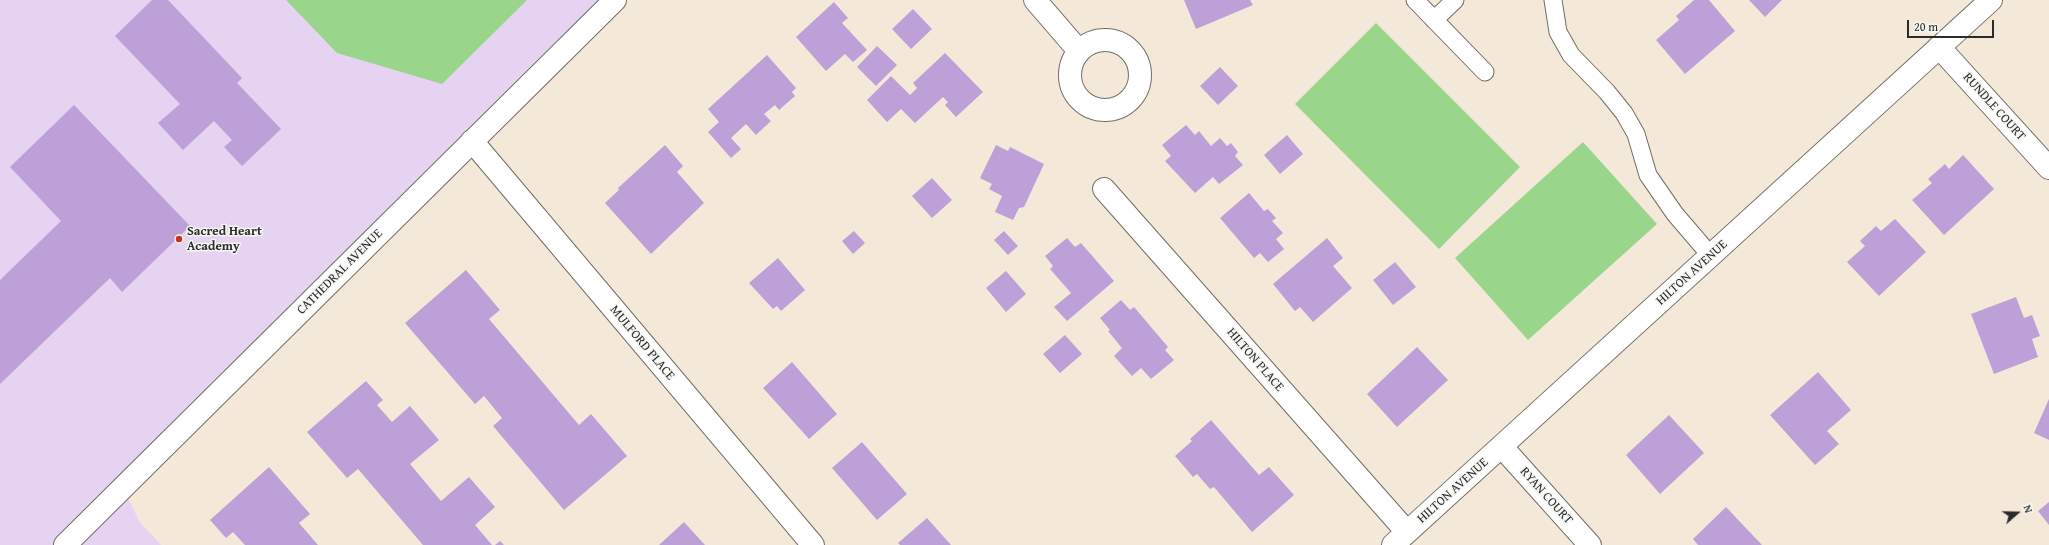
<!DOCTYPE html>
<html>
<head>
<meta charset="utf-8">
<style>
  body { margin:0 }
  #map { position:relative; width:2049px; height:545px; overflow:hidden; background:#f4e9d8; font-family:"Gentium Book Plus",serif }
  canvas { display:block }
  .north { position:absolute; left:1997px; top:493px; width:40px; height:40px; -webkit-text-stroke:3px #f6f6f2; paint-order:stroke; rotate:70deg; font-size:11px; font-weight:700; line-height:16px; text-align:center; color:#2b2b2b }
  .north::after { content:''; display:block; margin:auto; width:14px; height:18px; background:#2b2b2b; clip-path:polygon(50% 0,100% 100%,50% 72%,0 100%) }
  .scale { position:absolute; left:1907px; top:20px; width:87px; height:18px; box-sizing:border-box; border:2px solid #2b2b2b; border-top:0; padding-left:5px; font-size:12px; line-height:14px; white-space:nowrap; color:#2b2b2b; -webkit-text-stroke:3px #f6f6f2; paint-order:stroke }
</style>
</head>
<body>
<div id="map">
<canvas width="2049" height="545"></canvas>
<div class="north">N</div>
<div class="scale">20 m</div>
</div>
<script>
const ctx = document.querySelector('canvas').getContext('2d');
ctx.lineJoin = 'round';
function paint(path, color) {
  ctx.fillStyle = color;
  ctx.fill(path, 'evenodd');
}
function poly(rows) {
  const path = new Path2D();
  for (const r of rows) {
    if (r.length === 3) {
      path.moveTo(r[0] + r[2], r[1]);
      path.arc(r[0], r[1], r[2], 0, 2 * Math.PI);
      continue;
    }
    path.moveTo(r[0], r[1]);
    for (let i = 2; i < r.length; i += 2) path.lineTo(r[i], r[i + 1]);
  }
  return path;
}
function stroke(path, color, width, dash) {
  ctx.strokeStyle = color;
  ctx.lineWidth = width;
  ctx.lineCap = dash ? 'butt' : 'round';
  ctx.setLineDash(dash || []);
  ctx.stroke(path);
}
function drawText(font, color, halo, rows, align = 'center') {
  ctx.font = font + ' "Gentium Book Plus",serif';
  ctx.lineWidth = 3;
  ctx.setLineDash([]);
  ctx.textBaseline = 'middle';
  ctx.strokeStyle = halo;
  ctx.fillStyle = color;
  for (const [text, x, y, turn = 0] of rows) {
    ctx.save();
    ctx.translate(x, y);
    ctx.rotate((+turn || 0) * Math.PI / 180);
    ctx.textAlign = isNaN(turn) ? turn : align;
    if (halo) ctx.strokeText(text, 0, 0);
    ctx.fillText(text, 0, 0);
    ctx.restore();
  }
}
const built = poly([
  [0,0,599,0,118,477,139,521,161,545,0,545]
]);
const green = poly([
  [286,0,527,0,442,84,337,53],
  [1376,23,1520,167,1439,249,1295,104],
  [1583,142,1657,224,1528,340,1455,258]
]);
const building = poly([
  [152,0,168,0,242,78,237,83,281,129,242,166,224,147,232,140,214,121,183,150,158,123,180,104,115,36],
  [1184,0,1250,0,1253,5,1196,29],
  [1694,0,1709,0,1735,31,1685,74,1656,40,1679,20,1676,16],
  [1749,0,1782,0,1765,17],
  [834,2,848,18,842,23,867,50,853,62,845,54,826,71,796,37],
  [913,9,932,29,911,49,892,29],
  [877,46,897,65,876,86,857,67],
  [945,53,983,92,956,117,945,105,948,102,943,97,915,123,901,109,887,122,867,100,891,76,910,95,917,88,913,83],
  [767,55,796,88,792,92,795,96,779,110,775,105,764,114,771,121,756,135,746,124,731,138,741,149,731,158,708,132,719,122,708,109],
  [1220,67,1238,86,1218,105,1200,86],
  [74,105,190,226,122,292,110,278,0,384,0,280,61,221,10,167],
  [1186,125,1195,135,1199,131,1211,146,1220,138,1227,146,1231,143,1238,152,1235,156,1243,165,1219,184,1213,177,1195,193,1165,161,1171,156,1162,145],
  [1287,135,1303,154,1280,174,1264,155],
  [665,145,683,166,677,172,704,203,651,254,605,203,619,190,618,188],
  [996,145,1008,151,1010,147,1044,164,1024,207,1019,208,1013,220,995,212,1002,196,989,189,992,184,980,178],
  [1963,155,1994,189,1944,235,1912,200,1932,183,1928,179,1945,164,1949,169],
  [932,178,952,200,932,218,912,196],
  [1249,193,1264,211,1268,209,1276,218,1272,221,1283,233,1276,239,1284,249,1268,262,1260,253,1254,258,1220,218],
  [1895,219,1926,252,1879,296,1847,262,1865,246,1860,241,1876,226,1881,231],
  [854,231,865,243,853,254,842,241],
  [1004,231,1018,246,1008,255,994,240],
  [1067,238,1075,247,1081,243,1114,281,1067,321,1054,307,1071,293,1050,269,1053,266,1045,256],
  [1327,238,1343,258,1333,266,1352,288,1313,322,1300,307,1295,311,1273,284],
  [778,258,805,290,781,311,777,306,773,309,749,283],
  [1395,262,1416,287,1393,305,1373,280],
  [466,270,500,310,489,319,579,425,591,414,627,456,564,510,493,426,502,418,484,396,475,404,405,323],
  [1006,271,1026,294,1006,312,986,288],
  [2016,297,2024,318,2032,315,2040,336,2032,339,2038,357,1994,374,1971,314],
  [1121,300,1130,310,1134,307,1168,347,1165,350,1174,360,1151,379,1141,368,1132,376,1114,356,1122,348,1108,331,1110,330,1100,318],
  [1065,335,1082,354,1060,373,1043,354],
  [1417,347,1448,380,1397,427,1367,394],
  [792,362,837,414,809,439,763,388],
  [1818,372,1851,410,1827,431,1839,444,1815,465,1770,415],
  [366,381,383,400,377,405,392,422,410,406,439,440,410,464,441,501,469,477,495,507,475,525,492,545,423,545,358,469,347,478,307,432],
  [2049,399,2049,440,2034,433],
  [1669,415,1704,453,1660,494,1626,455],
  [1211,420,1259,475,1269,467,1294,495,1252,532,1214,487,1210,489,1197,474,1193,477,1175,456,1192,441,1190,439],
  [862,442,907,494,877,520,832,468],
  [269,467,310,514,299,523,318,545,245,545,233,532,226,538,210,520],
  [2049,502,2049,525,2038,511],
  [1726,507,1762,545,1698,545,1693,539],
  [927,518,951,545,900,545,898,543],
  [684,522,705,545,659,545],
  [500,541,504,545,495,545]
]);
const service = poly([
  [1415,0,1485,72],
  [1553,0,1558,32,1571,55,1607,92,1624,113,1636,134,1648,175,1675,214,1711,256],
  [1434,20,1455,0]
]);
const minor = poly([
  [1035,0,1079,51],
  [1105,75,35],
  [1939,47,2049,168],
  [472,141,813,545],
  [1104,189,1407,532],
  [1502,447,1590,545],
  [1393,545,1991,0]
]);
const tertiary = poly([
  [65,545,615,0]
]);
const markers = [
  [179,239,4,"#c8321e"]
];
const streetNames = [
  ["RUNDLE COURT",1994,107,48],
  ["CATHEDRAL AVENUE",340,272,-45],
  ["HILTON AVENUE",1692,273,-42],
  ["MULFORD PLACE",642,343,50],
  ["HILTON PLACE",1255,360,49],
  ["HILTON AVENUE",1453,491,-42],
  ["RYAN COURT",1546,496,48]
];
const poiNames = [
  ["Sacred Heart",187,232],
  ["Academy",187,247]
];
paint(built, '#e5d3f1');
paint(green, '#99d68b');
paint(building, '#bda0d7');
stroke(service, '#716e68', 19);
stroke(minor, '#716e68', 24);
stroke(tertiary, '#716e68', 24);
stroke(service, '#fff', 17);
stroke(minor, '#fff', 22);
stroke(tertiary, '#fff', 22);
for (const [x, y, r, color] of markers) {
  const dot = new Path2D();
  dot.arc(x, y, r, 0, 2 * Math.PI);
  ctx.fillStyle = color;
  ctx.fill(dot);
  stroke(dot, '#f6f6f2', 1.5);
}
drawText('13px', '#2b2b2b', '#f6f6f2', streetNames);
drawText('bold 13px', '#2b2b2b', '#f6f6f2', poiNames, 'left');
</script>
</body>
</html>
